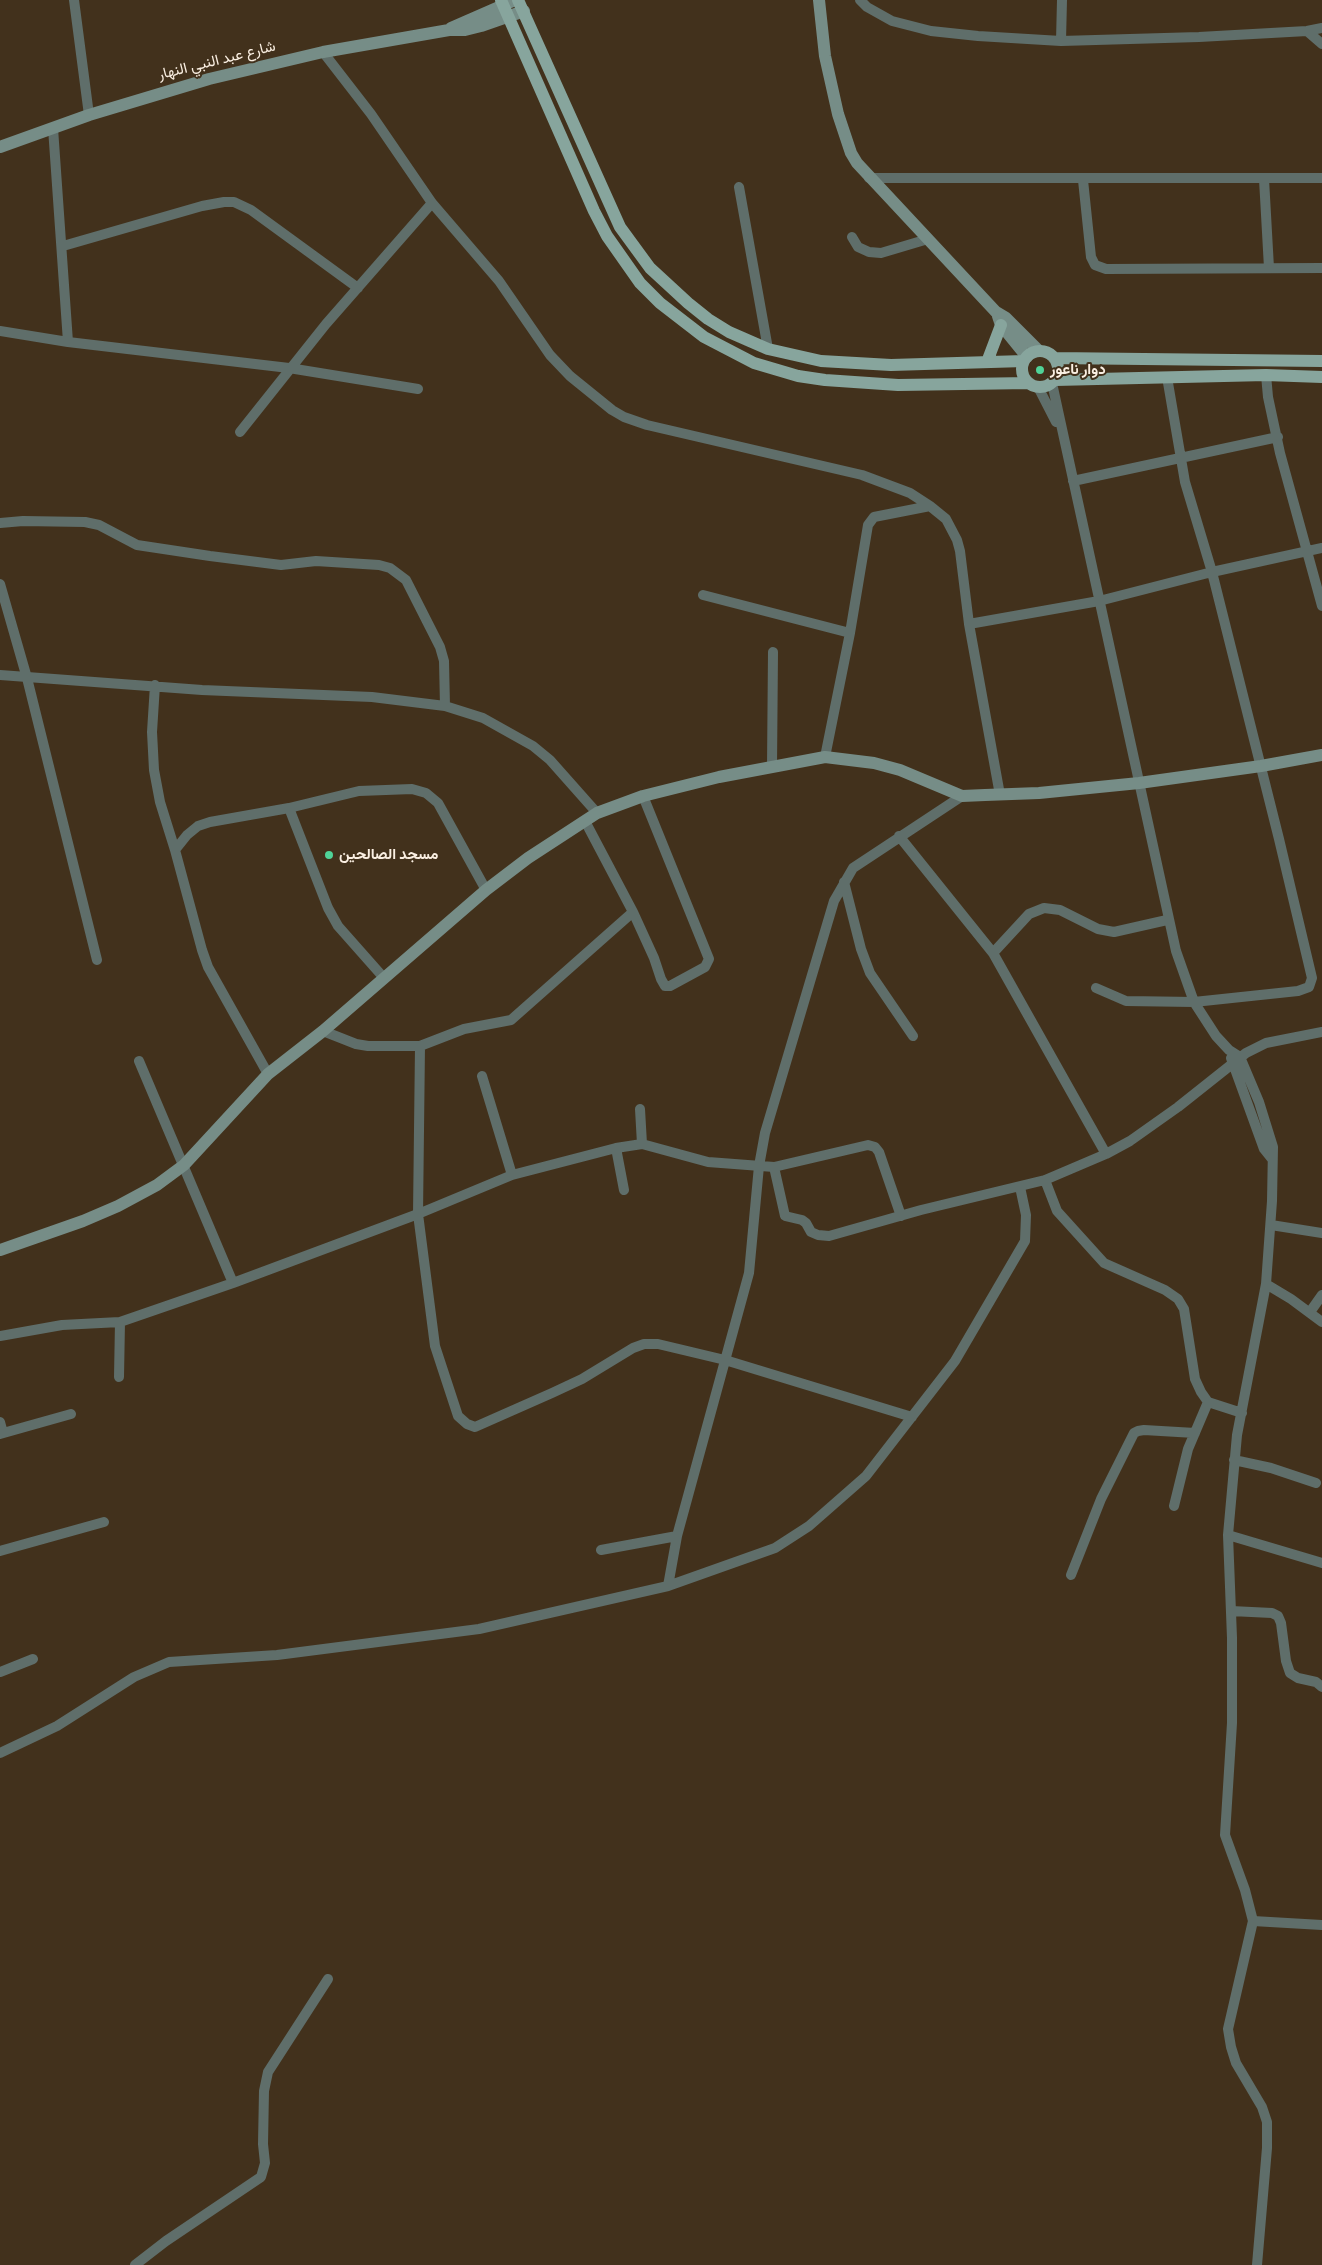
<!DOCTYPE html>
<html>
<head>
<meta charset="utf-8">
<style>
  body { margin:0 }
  canvas { display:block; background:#42311c }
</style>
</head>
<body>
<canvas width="1322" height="2265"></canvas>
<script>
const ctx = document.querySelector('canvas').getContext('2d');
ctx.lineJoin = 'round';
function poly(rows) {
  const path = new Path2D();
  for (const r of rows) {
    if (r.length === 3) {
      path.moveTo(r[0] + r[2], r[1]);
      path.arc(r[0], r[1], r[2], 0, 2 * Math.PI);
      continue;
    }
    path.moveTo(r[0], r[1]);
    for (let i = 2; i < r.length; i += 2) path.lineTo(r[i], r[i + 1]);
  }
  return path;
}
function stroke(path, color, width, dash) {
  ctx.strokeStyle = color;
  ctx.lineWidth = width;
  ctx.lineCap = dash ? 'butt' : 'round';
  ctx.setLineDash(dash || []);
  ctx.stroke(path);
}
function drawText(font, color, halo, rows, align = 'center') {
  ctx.font = font + ' "Source Serif 4",Vazirmatn,serif';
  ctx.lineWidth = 4;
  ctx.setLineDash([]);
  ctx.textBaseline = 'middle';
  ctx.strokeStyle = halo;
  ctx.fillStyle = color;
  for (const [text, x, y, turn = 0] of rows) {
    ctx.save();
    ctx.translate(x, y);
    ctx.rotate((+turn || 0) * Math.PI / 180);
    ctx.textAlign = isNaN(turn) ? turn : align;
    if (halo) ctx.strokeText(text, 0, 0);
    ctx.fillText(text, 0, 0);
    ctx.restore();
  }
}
const street = poly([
  [74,0,89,115],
  [860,0,867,7,892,21,931,31,978,36,1061,41,1199,37,1307,31,1322,28],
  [1307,31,1322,44],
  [1061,41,1062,0],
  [323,52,371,114,432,203,499,281,550,355,570,376,612,410,624,417,647,425,862,475,910,493,930,506],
  [53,128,68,342],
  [869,178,1322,178],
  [1264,179,1269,268],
  [1083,180,1091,257,1095,265,1106,269,1322,268],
  [739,187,768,349],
  [852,237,858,247,869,252,881,253,928,239],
  [63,246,202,206,224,202,234,202,251,210,358,288],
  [0,331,68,342,289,368,418,389],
  [1266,375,1268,397,1280,453,1322,606],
  [1052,383,1176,951,1194,1002,1216,1036,1229,1050,1240,1057,1259,1102,1273,1147,1272,1201,1266,1284,1237,1435,1228,1535,1232,1638,1232,1723,1225,1835,1245,1890,1253,1921,1228,2029,1231,2047,1236,2063,1262,2107,1267,2122,1267,2148,1257,2265],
  [1038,387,1056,422],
  [240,432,326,324,432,203],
  [1073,481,1278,437],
  [0,523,23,521,85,522,99,525,137,545,210,556,281,565,316,561,379,565,390,568,406,580,440,647,444,661,445,706],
  [0,584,27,678,97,960],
  [703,595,850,633],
  [969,624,1099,601,1212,572,1322,548],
  [0,675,202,690,372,697,445,706,483,718,533,746,550,760,597,813],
  [155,685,152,732,154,770,160,802,175,850],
  [825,757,850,633,868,525,874,517,930,506,946,519,957,540,960,551,969,624,1000,795],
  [772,766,773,652],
  [289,808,328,908,338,926,384,978],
  [585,821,633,912,654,958,661,979,665,986,670,986,705,967,709,959,643,796],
  [899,836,993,953,1106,1154],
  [844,882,861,949,870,973,913,1036],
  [993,953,1029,914,1044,908,1060,910,1098,929,1114,932,1167,920],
  [1096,988,1126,1001,1194,1002,1298,991,1309,987,1312,978,1279,839,1212,572,1185,482,1167,377],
  [323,1031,356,1044,368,1046,420,1046,464,1029,511,1020,633,912],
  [420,1046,418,1214,435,1346,458,1416,467,1424,475,1427,552,1393,582,1379,633,1348,644,1344,658,1344,725,1360,912,1417],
  [1231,1058,1264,1149,1272,1159],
  [139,1061,233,1283],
  [268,1074,208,967,202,950,175,850,187,835,198,826,210,822,289,808,359,791,412,789,426,793,438,803,486,890],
  [482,1076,512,1175],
  [640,1109,642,1144],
  [616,1148,624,1190],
  [774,1167,785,1216,802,1220,806,1223,811,1232,818,1235,829,1236,921,1210,1045,1180,1106,1154,1130,1141,1178,1107,1246,1053,1266,1043,1322,1032],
  [1045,1180,1057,1211,1104,1263,1165,1290,1178,1299,1184,1309,1195,1379,1201,1392,1208,1402,1242,1413],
  [1271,1225,1322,1233],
  [1266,1284,1291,1299,1322,1322],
  [1310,1312,1322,1295],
  [0,1336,62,1325,120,1322,233,1283,418,1214,512,1175,616,1148,642,1144,708,1162,774,1167,868,1145,875,1147,879,1152,901,1216],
  [119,1377,120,1322],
  [0,1422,3,1433],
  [0,1434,71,1414],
  [1234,1460,1271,1468,1316,1483],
  [1174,1506,1188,1449,1208,1402],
  [1228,1535,1322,1563],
  [601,1550,677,1536],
  [0,1551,104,1522],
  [1071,1575,1101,1499,1134,1433,1138,1431,1144,1430,1195,1433],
  [668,1586,677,1536,749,1273,759,1166,765,1133,834,901,853,868,962,796],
  [1231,1611,1272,1613,1278,1616,1281,1623,1286,1661,1290,1673,1298,1678,1316,1682,1322,1687],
  [0,1672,33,1659],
  [0,1753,57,1726,134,1677,169,1662,277,1655,479,1629,668,1586,775,1548,809,1526,866,1476,955,1361,1025,1241,1026,1215,1020,1187],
  [1253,1921,1322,1925],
  [135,2265,166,2241,261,2177,265,2163,263,2144,264,2091,268,2072,328,1979]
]);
const secondary = poly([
  [819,0,825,56,838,114,851,153,857,163,996,312,1006,318,1039,351],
  [451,28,515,0],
  [0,147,89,115,209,79,323,52,449,30,465,30,481,26,524,11],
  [998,316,1001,325,1027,357],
  [0,1250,83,1221,118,1206,157,1185,184,1165,268,1074,323,1031,486,890,528,858,597,813,643,796,719,777,825,757,874,763,900,770,962,796,985,795,1039,793,1139,783,1261,766,1322,755]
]);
const primary = poly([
  [501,0,594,211,607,236,640,283,660,303,704,337,754,363,798,376,825,380,898,385,1029,383],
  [518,0,620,227,650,268,688,303,708,319,729,332,768,349,821,361,891,365,1024,361],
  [1040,369,18],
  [1054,358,1322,361],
  [987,362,1001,325],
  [1055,380,1266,375,1322,377]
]);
const markers = [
  [1040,370,5,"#50d398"],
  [329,855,5,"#50d398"]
];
const streetNames = [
  ["شارع عبد النبي النهار",217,61,-14]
];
const poiNames = [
  ["دوار ناعور",1050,370],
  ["مسجد الصالحين",339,855]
];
stroke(street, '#5f6e6a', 10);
stroke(secondary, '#768d87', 12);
stroke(primary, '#87a59d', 12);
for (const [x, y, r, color] of markers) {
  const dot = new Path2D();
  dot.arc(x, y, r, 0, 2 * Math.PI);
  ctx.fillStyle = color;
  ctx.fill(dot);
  stroke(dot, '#42311c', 2);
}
drawText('15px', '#faefe2', '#42311c', streetNames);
drawText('bold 15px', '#faefe2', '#42311c', poiNames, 'left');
</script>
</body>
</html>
